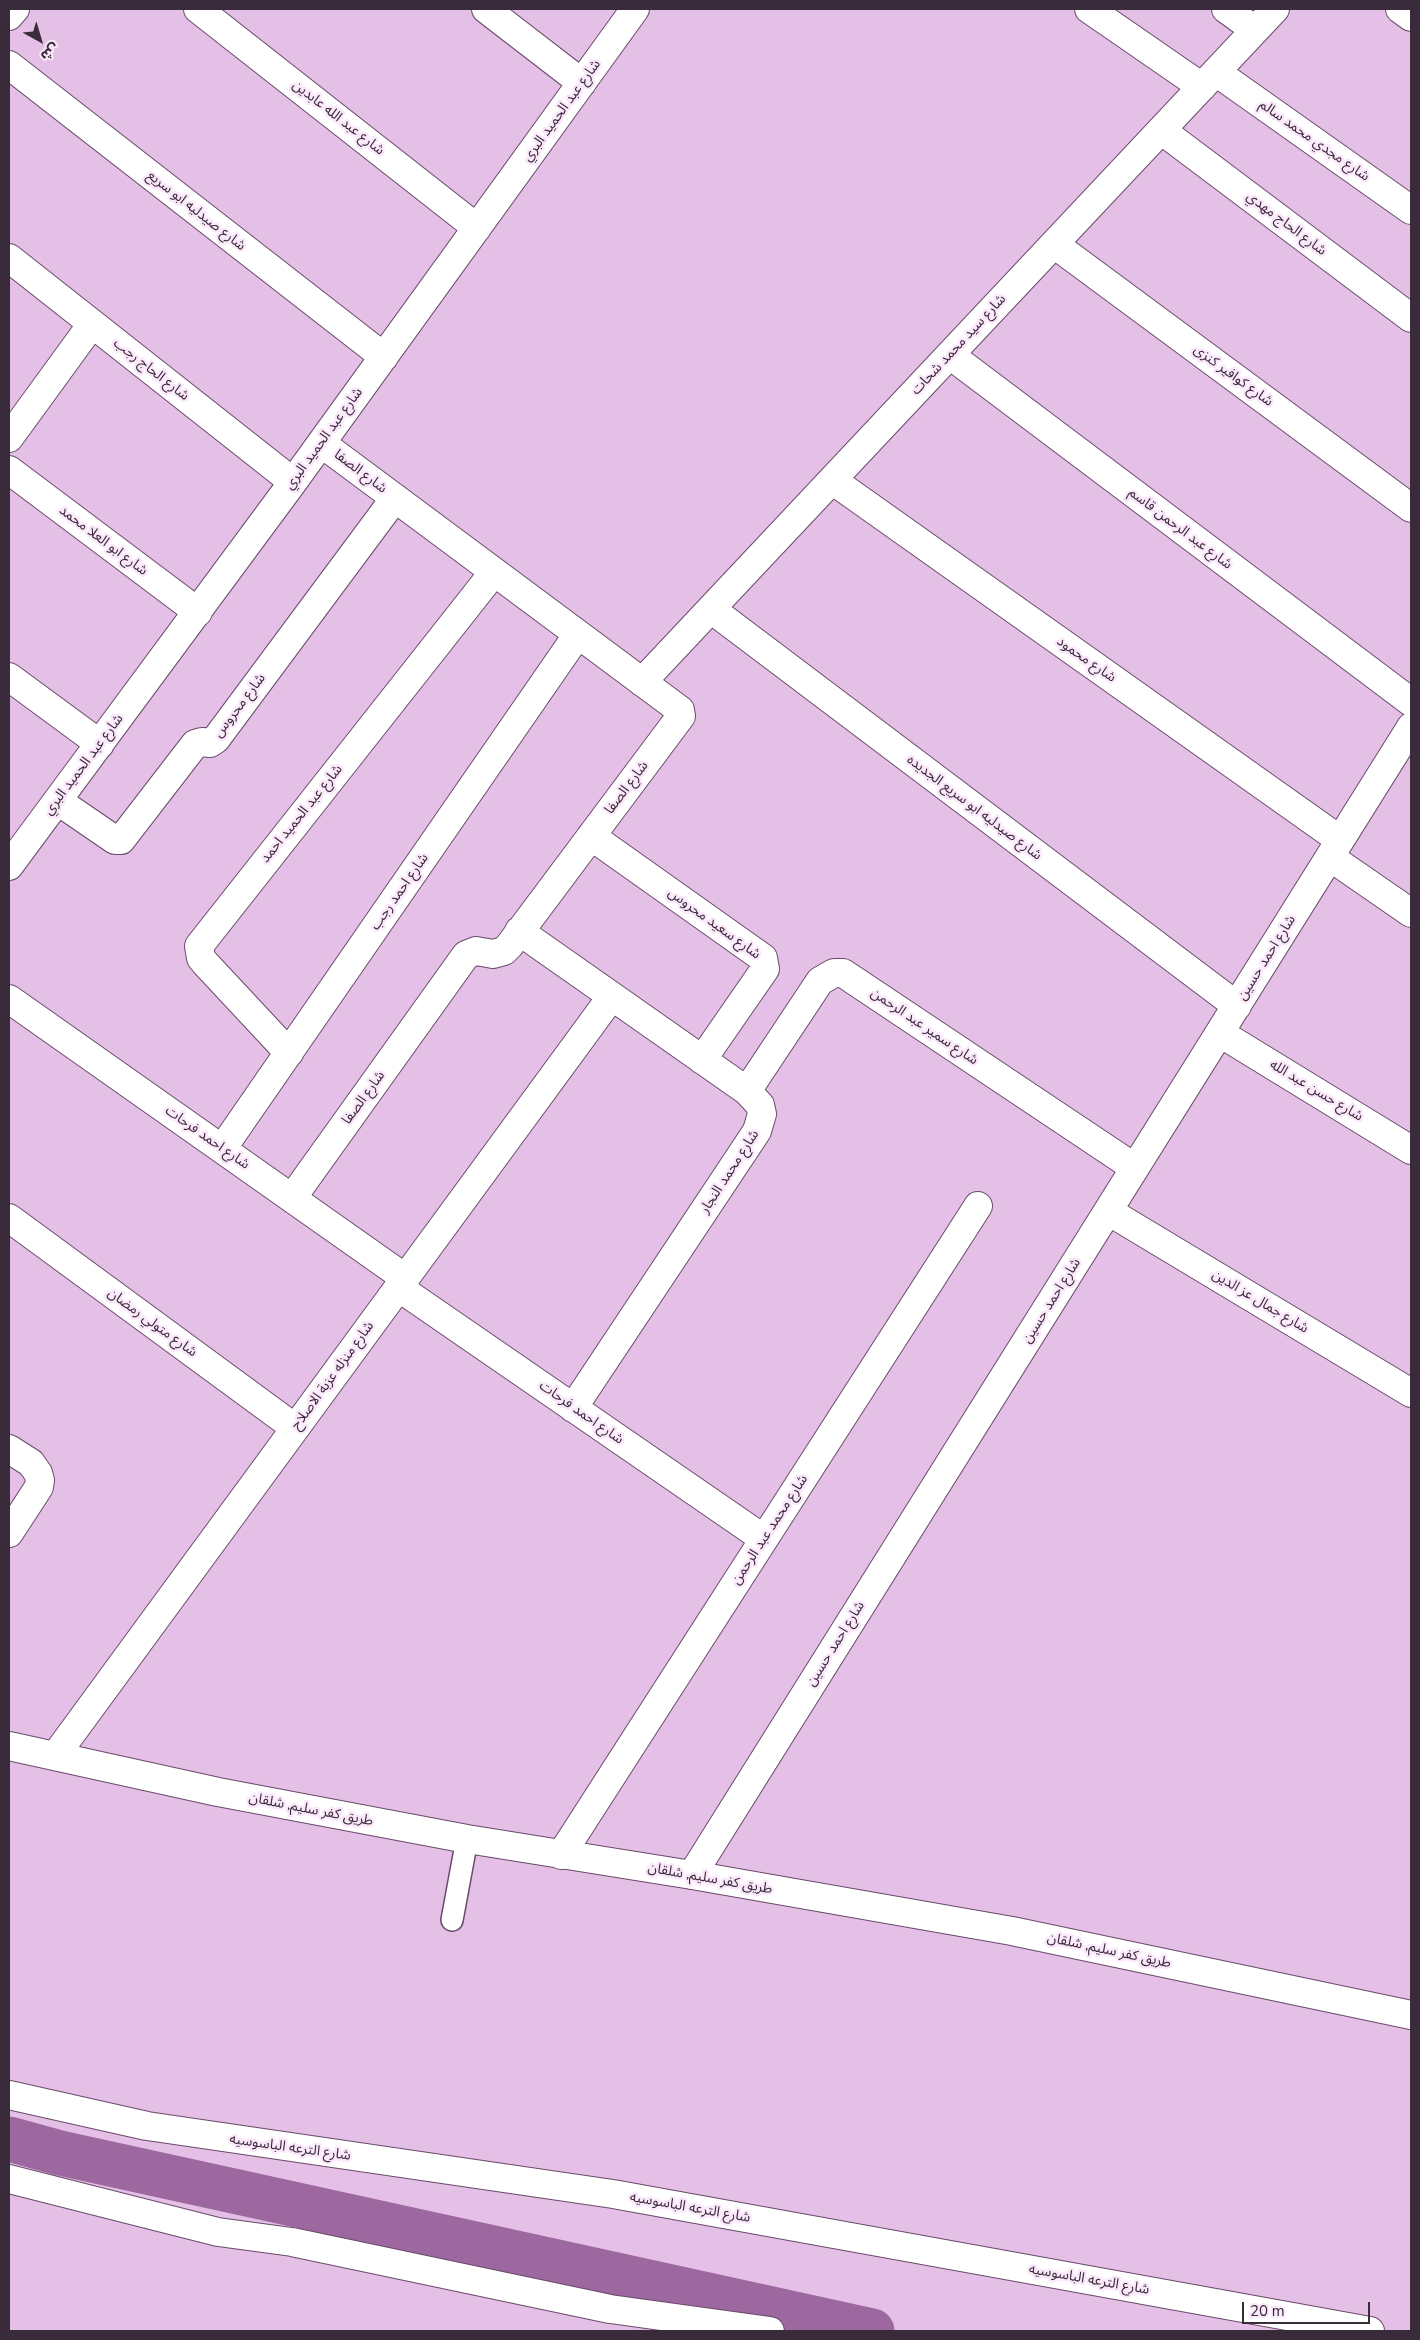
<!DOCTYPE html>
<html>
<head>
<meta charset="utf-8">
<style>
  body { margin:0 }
  #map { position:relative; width:1420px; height:2340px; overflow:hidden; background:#e5c0e6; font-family:"Nunito Sans","Noto Sans Arabic",sans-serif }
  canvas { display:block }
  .frame { position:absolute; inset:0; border:10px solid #392b3a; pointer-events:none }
  .north { position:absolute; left:15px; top:15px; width:50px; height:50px; -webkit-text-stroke:4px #fbe8fb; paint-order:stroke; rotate:141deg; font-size:14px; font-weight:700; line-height:20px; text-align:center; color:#392b3a }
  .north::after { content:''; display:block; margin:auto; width:18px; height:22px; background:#392b3a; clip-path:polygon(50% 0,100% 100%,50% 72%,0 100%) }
  .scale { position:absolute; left:1242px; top:2302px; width:128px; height:22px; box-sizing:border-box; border:2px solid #392b3a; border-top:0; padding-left:6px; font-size:15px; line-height:18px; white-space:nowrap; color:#392b3a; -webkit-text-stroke:4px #fbe8fb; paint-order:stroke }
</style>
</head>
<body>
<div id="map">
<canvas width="1420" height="2340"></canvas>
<div class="frame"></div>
<div class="north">ش</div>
<div class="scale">20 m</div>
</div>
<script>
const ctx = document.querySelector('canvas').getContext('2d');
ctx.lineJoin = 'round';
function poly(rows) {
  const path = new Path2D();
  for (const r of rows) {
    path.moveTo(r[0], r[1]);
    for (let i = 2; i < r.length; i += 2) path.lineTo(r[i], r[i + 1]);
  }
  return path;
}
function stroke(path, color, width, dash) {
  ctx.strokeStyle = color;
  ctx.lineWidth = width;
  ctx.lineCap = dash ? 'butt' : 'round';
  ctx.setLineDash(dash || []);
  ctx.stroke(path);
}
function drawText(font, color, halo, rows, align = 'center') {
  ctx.font = font + ' "Nunito Sans","Noto Sans Arabic",sans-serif';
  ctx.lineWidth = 5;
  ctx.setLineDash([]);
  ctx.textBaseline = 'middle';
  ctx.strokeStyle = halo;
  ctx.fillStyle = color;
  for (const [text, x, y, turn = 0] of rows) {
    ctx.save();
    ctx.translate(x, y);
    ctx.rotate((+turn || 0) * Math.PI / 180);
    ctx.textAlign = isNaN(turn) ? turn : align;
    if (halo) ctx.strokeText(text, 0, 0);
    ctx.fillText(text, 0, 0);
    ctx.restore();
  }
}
const canal = poly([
  [9,2139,60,2153,872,2331]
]);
const service = poly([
  [452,1920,467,1839]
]);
const minor = poly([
  [198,9,477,228],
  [486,9,582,83],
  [1089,9,1202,87],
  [1226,9,1255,30],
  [1400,9,1411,17],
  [9,16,15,9],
  [9,65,384,357],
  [1216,72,1411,210],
  [1161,130,1411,318],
  [1054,244,1411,508],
  [9,258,293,482],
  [950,355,1411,702],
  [9,438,92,324],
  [9,470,198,612],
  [832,480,1340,840],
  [711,609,1237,1006],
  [9,677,100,744],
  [642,682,1275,9],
  [58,801,115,840,121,840,195,744,202,742,210,743,216,739,395,498],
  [591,836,763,958,765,969,702,1060],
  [1330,857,1411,913],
  [9,866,293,482,635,9],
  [519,931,747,1091,760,1105,762,1114,757,1131,573,1408],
  [9,999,405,1278],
  [1220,1033,1411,1150],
  [289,1053,205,963,201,958,199,946,494,572],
  [747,1091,820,981,834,973,843,973,1135,1168],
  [222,1149,578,634],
  [292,1198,466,955,476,951,493,954,504,951,509,946,681,716,680,710,321,443],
  [1108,1211,1411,1393],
  [9,1218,295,1428],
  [398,1287,764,1539],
  [9,1449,31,1463,38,1473,40,1480,39,1487,9,1533],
  [55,1756,612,996],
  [561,1855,978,1206],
  [692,1875,1411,727],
  [9,2095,147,2126,613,2194,1370,2331],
  [9,2179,218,2232,292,2242,610,2309,770,2331]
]);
const tertiary = poly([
  [9,1746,218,1792,467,1839,692,1875,1012,1931,1411,2015]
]);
const streetNames = [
  ["شارع عبد الحميد البري",562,111,-54],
  ["شارع عبد الله عابدين",338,118,38],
  ["شارع مجدي محمد سالم",1314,141,35],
  ["شارع صيدليه ابو سريع",196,211,38],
  ["شارع الحاج مهدي",1286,224,37],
  ["شارع سيد محمد شحات",959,345,-47],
  ["شارع الحاج رجب",151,370,38],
  ["شارع كوافير كنزى",1233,376,36],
  ["شارع عبد الحميد البري",324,439,-54],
  ["شارع الصفا",360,472,37],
  ["شارع عبد الرحمن قاسم",1180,529,37],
  ["شارع ابو العلا محمد",103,541,37],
  ["شارع محمود",1086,660,35],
  ["شارع محروس",240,706,-53],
  ["شارع عبد الحميد البري",84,765,-53],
  ["شارع الصفا",627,788,-53],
  ["شارع صيدليه ابو سريع الجديده",974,808,37],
  ["شارع عبد الحميد احمد",302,814,-51],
  ["شارع احمد رجب",400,892,-55],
  ["شارع سعيد محروس",714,924,36],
  ["شارع احمد حسين",1267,958,-58],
  ["شارع سمير عبد الرحمن",924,1027,34],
  ["شارع حسن عبد الله",1316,1091,31],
  ["شارع الصفا",364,1098,-54],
  ["شارع احمد فرحات",207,1138,35],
  ["شارع محمد النجار",730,1172,-57],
  ["شارع احمد حسين",1052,1301,-58],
  ["شارع جمال عز الدين",1260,1302,31],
  ["شارع متولي رمضان",152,1323,36],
  ["شارع منزله عزبة الاصلاح",333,1376,-54],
  ["شارع احمد فرحات",581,1413,35],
  ["شارع محمد عبد الرحمن",770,1530,-57],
  ["شارع احمد حسين",836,1644,-58],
  ["طريق كفر سليم, شلقان",311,1810,11],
  ["طريق كفر سليم, شلقان",710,1879,10],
  ["طريق كفر سليم, شلقان",1109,1951,12],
  ["شارع الترعه الباسوسيه",290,2148,8],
  ["شارع الترعه الباسوسيه",690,2208,10],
  ["شارع الترعه الباسوسيه",1089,2280,10]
];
stroke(canal, '#9d67a0', 45);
stroke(service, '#694a6a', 24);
stroke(minor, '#694a6a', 30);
stroke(tertiary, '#694a6a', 30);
stroke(service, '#fff', 21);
stroke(minor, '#fff', 28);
stroke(tertiary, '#fff', 28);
drawText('14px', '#392b3a', '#fbe8fb', streetNames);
</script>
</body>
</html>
